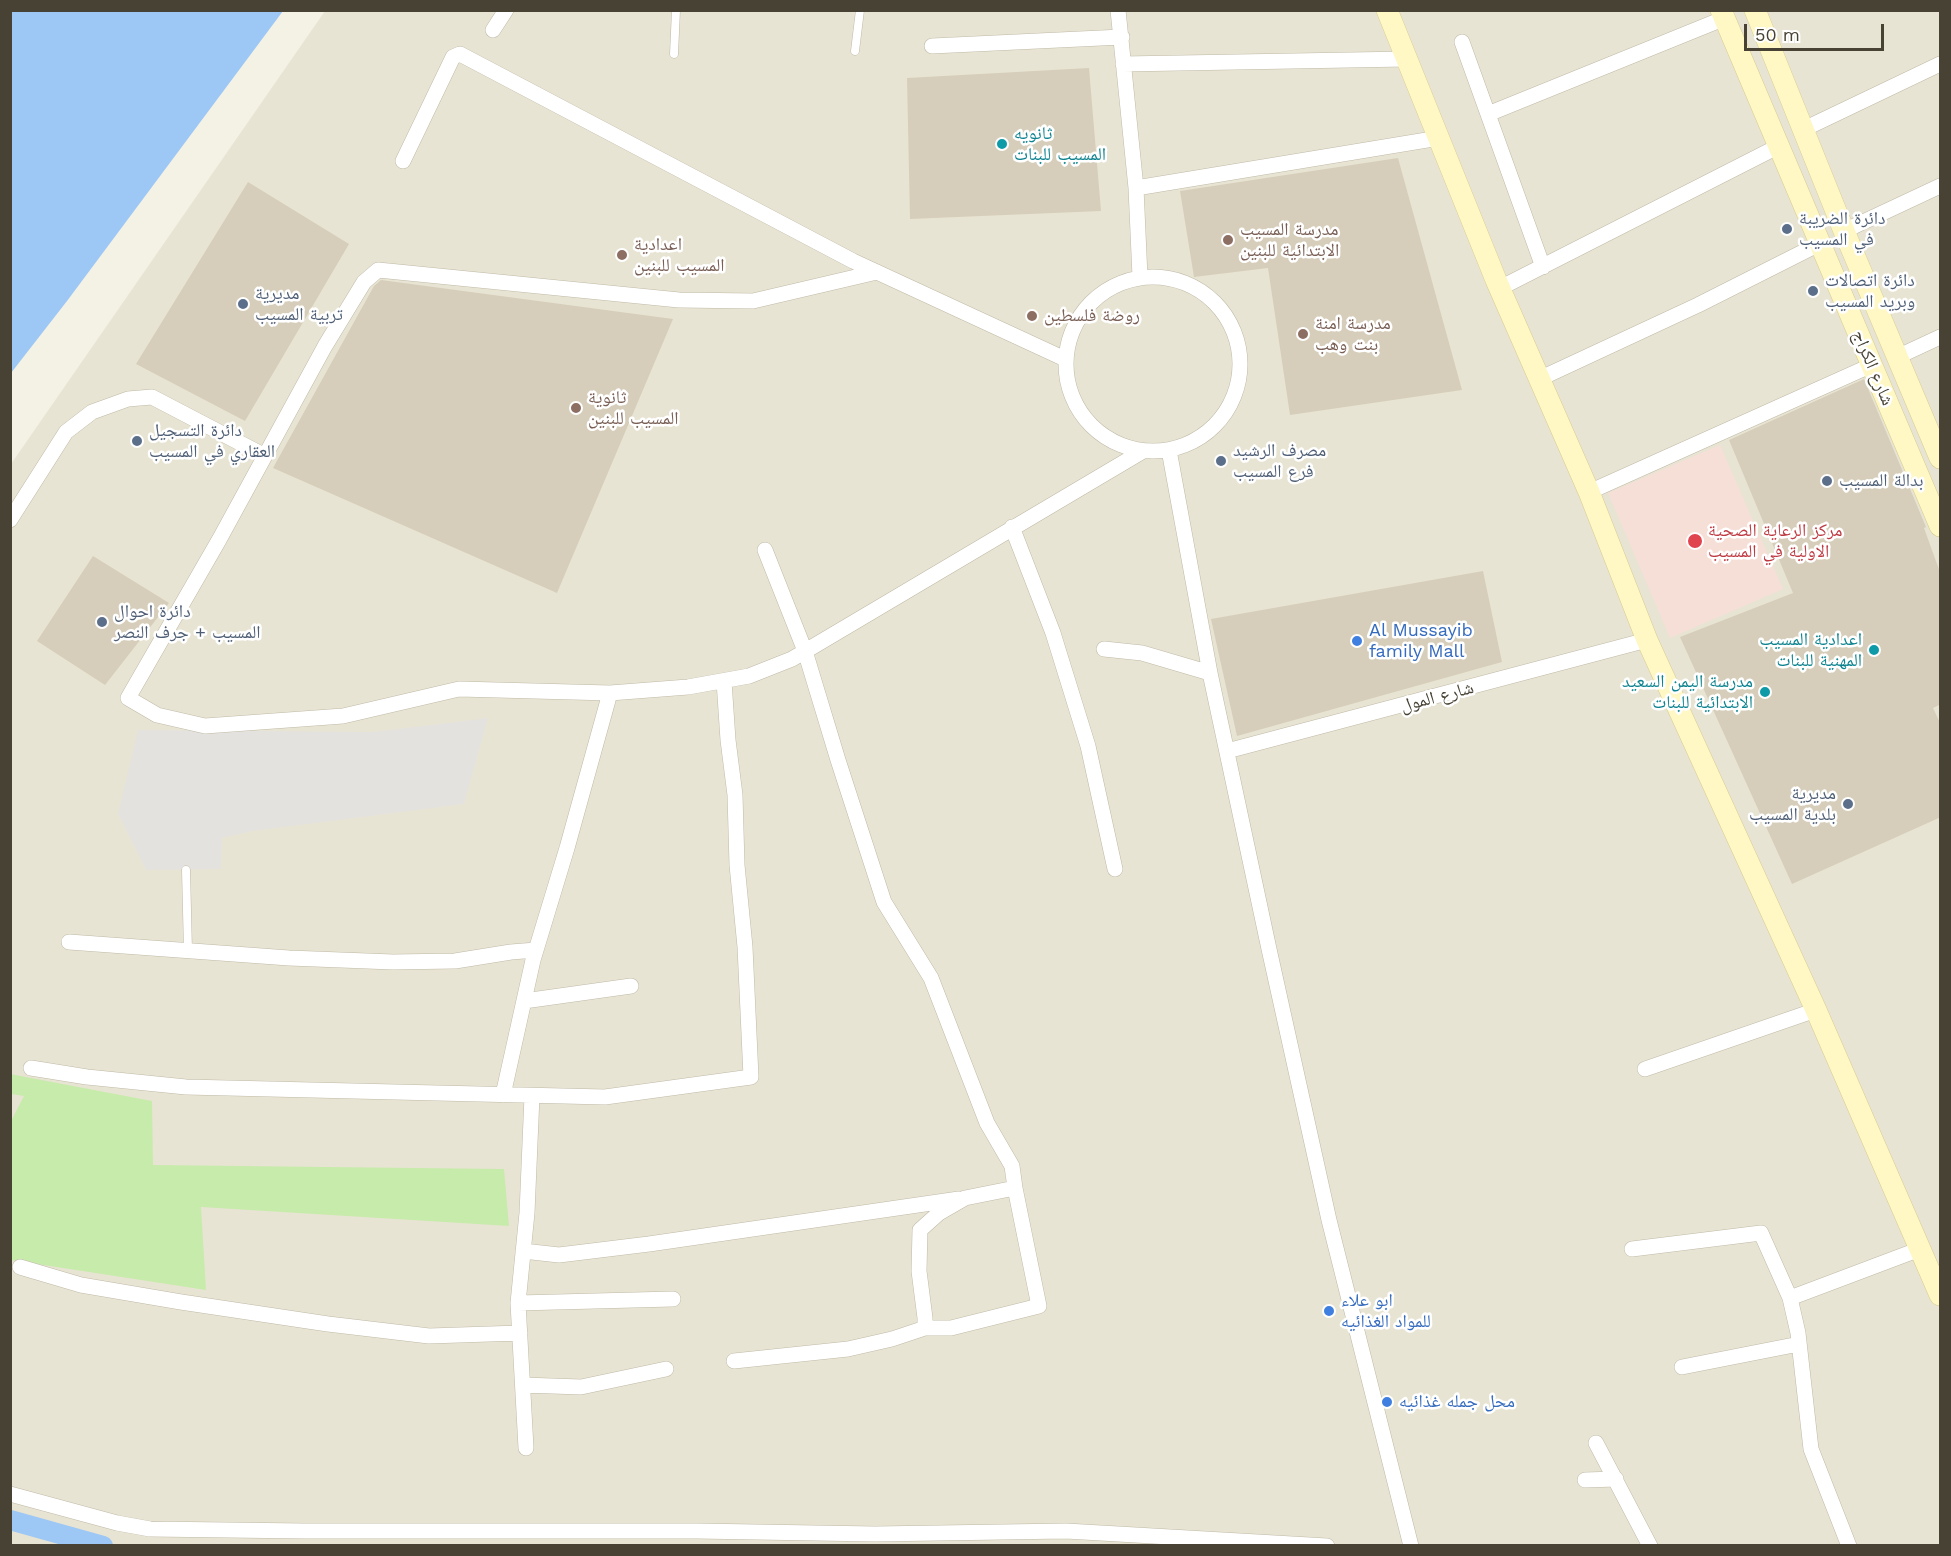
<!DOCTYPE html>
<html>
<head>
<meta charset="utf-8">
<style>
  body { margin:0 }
  #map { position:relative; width:1951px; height:1556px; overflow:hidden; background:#f4f1e5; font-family:"Work Sans",sans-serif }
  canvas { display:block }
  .frame { position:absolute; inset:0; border:12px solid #474234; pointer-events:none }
  .scale { position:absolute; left:1744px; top:24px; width:140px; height:27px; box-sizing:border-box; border:3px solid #474234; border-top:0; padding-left:8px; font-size:18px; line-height:21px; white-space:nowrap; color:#474234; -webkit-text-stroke:4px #fff; paint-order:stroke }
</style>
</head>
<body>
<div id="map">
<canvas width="1951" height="1556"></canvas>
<div class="frame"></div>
<div class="scale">50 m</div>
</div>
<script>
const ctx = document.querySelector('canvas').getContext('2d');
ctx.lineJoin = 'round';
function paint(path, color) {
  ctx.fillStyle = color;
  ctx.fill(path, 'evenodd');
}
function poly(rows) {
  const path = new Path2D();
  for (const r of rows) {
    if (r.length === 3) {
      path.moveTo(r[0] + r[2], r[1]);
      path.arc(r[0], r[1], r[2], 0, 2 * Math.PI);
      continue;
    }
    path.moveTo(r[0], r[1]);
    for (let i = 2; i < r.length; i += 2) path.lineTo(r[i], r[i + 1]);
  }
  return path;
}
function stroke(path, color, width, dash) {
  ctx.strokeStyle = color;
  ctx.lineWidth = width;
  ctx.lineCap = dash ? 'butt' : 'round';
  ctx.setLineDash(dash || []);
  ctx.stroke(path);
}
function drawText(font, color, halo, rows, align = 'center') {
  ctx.font = font + ' "Work Sans","Noto Naskh Arabic",sans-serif';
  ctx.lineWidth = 5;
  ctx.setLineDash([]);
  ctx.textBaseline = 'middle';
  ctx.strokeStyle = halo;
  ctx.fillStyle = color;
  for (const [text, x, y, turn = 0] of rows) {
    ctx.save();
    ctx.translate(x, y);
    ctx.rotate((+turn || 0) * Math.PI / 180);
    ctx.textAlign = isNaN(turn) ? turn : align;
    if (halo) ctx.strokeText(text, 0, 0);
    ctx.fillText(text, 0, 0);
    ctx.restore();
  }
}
const residential = poly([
  [325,11,1940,11,1940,1545,11,1546,11,464]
]);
const medical = poly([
  [1720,445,1783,589,1670,638,1608,493]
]);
const green = poly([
  [10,1074,152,1101,153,1165,504,1169,509,1226,201,1207,206,1290,11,1260,11,1121,24,1096,11,1094]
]);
const parking = poly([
  [488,718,464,804,253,831,222,838,221,869,146,870,118,814,138,730,373,732]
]);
const water = poly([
  [11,10,283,11,67,301,11,373]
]);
const canal = poly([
  [10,1520,103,1546]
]);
const building = poly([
  [1089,68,1101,211,910,219,907,78],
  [1398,158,1462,390,1290,415,1268,268,1194,277,1180,191],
  [248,182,349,244,245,421,136,364],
  [381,280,673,319,557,593,273,468,374,286],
  [1864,379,1926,527,1924,528,1941,575,1941,704,1933,708,1941,725,1941,817,1792,884,1680,637,1793,593,1729,440],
  [93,556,169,603,105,685,37,641],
  [1483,571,1502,662,1237,736,1211,619]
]);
const lane = poly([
  [855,51,860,10],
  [674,54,676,10],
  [186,870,188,951]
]);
const street = poly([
  [1118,10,1136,188,1140,277],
  [493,30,506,10],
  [1462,42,1543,267],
  [932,46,1122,37],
  [1123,64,1407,59],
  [1488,114,1725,18],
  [1802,130,1940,64],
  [403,161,453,57,460,54,853,261,1065,359],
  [1136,188,1439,138],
  [1844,231,1940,186],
  [877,272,753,301,679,300,378,270,364,282,325,346,219,540,128,698,157,715,205,726,343,716,459,689,610,693,688,687,749,676,792,659,1143,451],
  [1153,364,87],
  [1500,288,1779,146],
  [1897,357,1940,337],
  [1539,379,1698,305,1819,244],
  [1169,450,1210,673,1269,949,1329,1220,1411,1546],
  [1589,492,1872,365],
  [10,520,66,432,92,412,128,399,152,397,265,456],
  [1012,527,1053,633,1088,746,1115,869],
  [1104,649,1142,653,1210,673],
  [1227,751,1647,640],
  [69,942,289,958,393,962,455,961,511,952,536,950],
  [524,1001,631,986],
  [31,1068,87,1077,186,1087,605,1097,751,1077,745,947,737,865,735,795,728,740,724,681],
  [1645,1069,1816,1010],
  [503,1095,533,960,567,848,610,693],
  [1632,1249,1761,1233,1790,1298,1798,1333,1811,1449,1849,1546],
  [523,1251,559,1255,649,1244,959,1199],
  [20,1267,81,1285,181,1302,328,1324,429,1336,520,1333],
  [1790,1298,1920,1249],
  [518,1303,673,1299],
  [925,1328,951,1328,1039,1306,1015,1188],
  [734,1361,848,1349,892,1339,925,1328,925,1318,919,1271,920,1230,939,1213,965,1198,1015,1188,1012,1166,987,1123,931,978,884,902,838,760,805,651,765,550],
  [1682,1367,1799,1344],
  [523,1385,581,1387,666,1369],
  [1596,1443,1650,1546],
  [526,1448,518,1303,527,1213,532,1096],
  [1585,1480,1616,1479],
  [10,1494,117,1523,150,1529,304,1531,697,1531,875,1534,1066,1531,1327,1546]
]);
const secondary = poly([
  [1387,10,1496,280,1589,492,1647,640,1816,1010,1940,1295],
  [1721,10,1940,526],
  [1755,10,1844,231,1940,458]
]);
const markers = [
  [1002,144,6,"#0f9aa8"],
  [1787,229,6,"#5c6f8a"],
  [1228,240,6,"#8d6e63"],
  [622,255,6,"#8d6e63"],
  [1813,291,6,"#5c6f8a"],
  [243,304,6,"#5c6f8a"],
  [1032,316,6,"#8d6e63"],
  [1303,334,6,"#8d6e63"],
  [576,408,6,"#8d6e63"],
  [137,441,6,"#5c6f8a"],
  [1221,461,6,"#5c6f8a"],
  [1827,481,6,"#5c6f8a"],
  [1695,541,8,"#e0444e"],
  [102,622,6,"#5c6f8a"],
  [1357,641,6,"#3f7fe0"],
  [1874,650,6,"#0f9aa8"],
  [1765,692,6,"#0f9aa8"],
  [1848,804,6,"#5c6f8a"],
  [1329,1311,6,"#3f7fe0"],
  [1387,1402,6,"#3f7fe0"]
];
const cultureNames = [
  ["ثانويه",1014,134,"left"],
  ["المسيب للبنات",1014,155,"left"],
  ["اعدادية المسيب",1862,640],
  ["المهنية للبنات",1862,661],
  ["مدرسة اليمن السعيد",1753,682],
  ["الابتدائية للبنات",1753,703]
];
const serviceNames = [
  ["دائرة الضريبة",1799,219],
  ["في المسيب",1799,240],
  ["دائرة اتصالات",1825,281],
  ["وبريد المسيب",1825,302],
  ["مديرية",255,294],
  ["تربية المسيب",255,315],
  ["دائرة التسجيل",149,431],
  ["العقاري في المسيب",149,452],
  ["مصرف الرشيد",1233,451],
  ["فرع المسيب",1233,472],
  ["بدالة المسيب",1839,481],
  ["دائرة احوال",114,612],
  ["المسيب + جرف النصر",114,633],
  ["مديرية",1836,794,"right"],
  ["بلدية المسيب",1836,815,"right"]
];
const educationNames = [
  ["مدرسة المسيب",1240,230],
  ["الابتدائية للبنين",1240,251],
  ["اعدادية",634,245],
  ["المسيب للبنين",634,266],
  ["روضة فلسطين",1044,316],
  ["مدرسة امنة",1315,324],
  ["بنت وهب",1315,345],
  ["ثانوية",588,398],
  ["المسيب للبنين",588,419]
];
const streetNames = [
  ["شارع الكراج",1873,368,67],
  ["شارع المول",1437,697,-15]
];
const healthNames = [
  ["مركز الرعاية الصحية",1708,531],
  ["الاولية في المسيب",1708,552]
];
const shopNames = [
  ["Al Mussayib",1369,631],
  ["family Mall",1369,652],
  ["ابو علاء",1341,1301],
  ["للمواد الغذائيه",1341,1322],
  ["محل جمله غذائيه",1399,1402]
];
paint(residential, '#e8e4d3');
paint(medical, '#f5dfd7');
paint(green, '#c7ebab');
paint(parking, '#e4e2de');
paint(water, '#9dc7f5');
stroke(canal, '#9dc7f5', 20);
paint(building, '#d6ceba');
stroke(lane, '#c0baa7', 9);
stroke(street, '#c0baa7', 16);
stroke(secondary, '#d7cd91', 22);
stroke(lane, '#fff', 8);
stroke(street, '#fff', 15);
stroke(secondary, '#fff7c4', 21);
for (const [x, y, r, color] of markers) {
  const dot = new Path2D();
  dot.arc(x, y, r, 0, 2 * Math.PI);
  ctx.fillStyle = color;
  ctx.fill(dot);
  stroke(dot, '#fff', 2);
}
drawText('18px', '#0d838f', '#fff', cultureNames, 'right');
drawText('18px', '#4e5e75', '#fff', serviceNames, 'left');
drawText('18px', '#785e54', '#fff', educationNames, 'left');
drawText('18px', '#474234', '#fff', streetNames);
drawText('18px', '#be3a42', '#fff', healthNames, 'left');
drawText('18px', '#366cbe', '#fff', shopNames, 'left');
</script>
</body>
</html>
